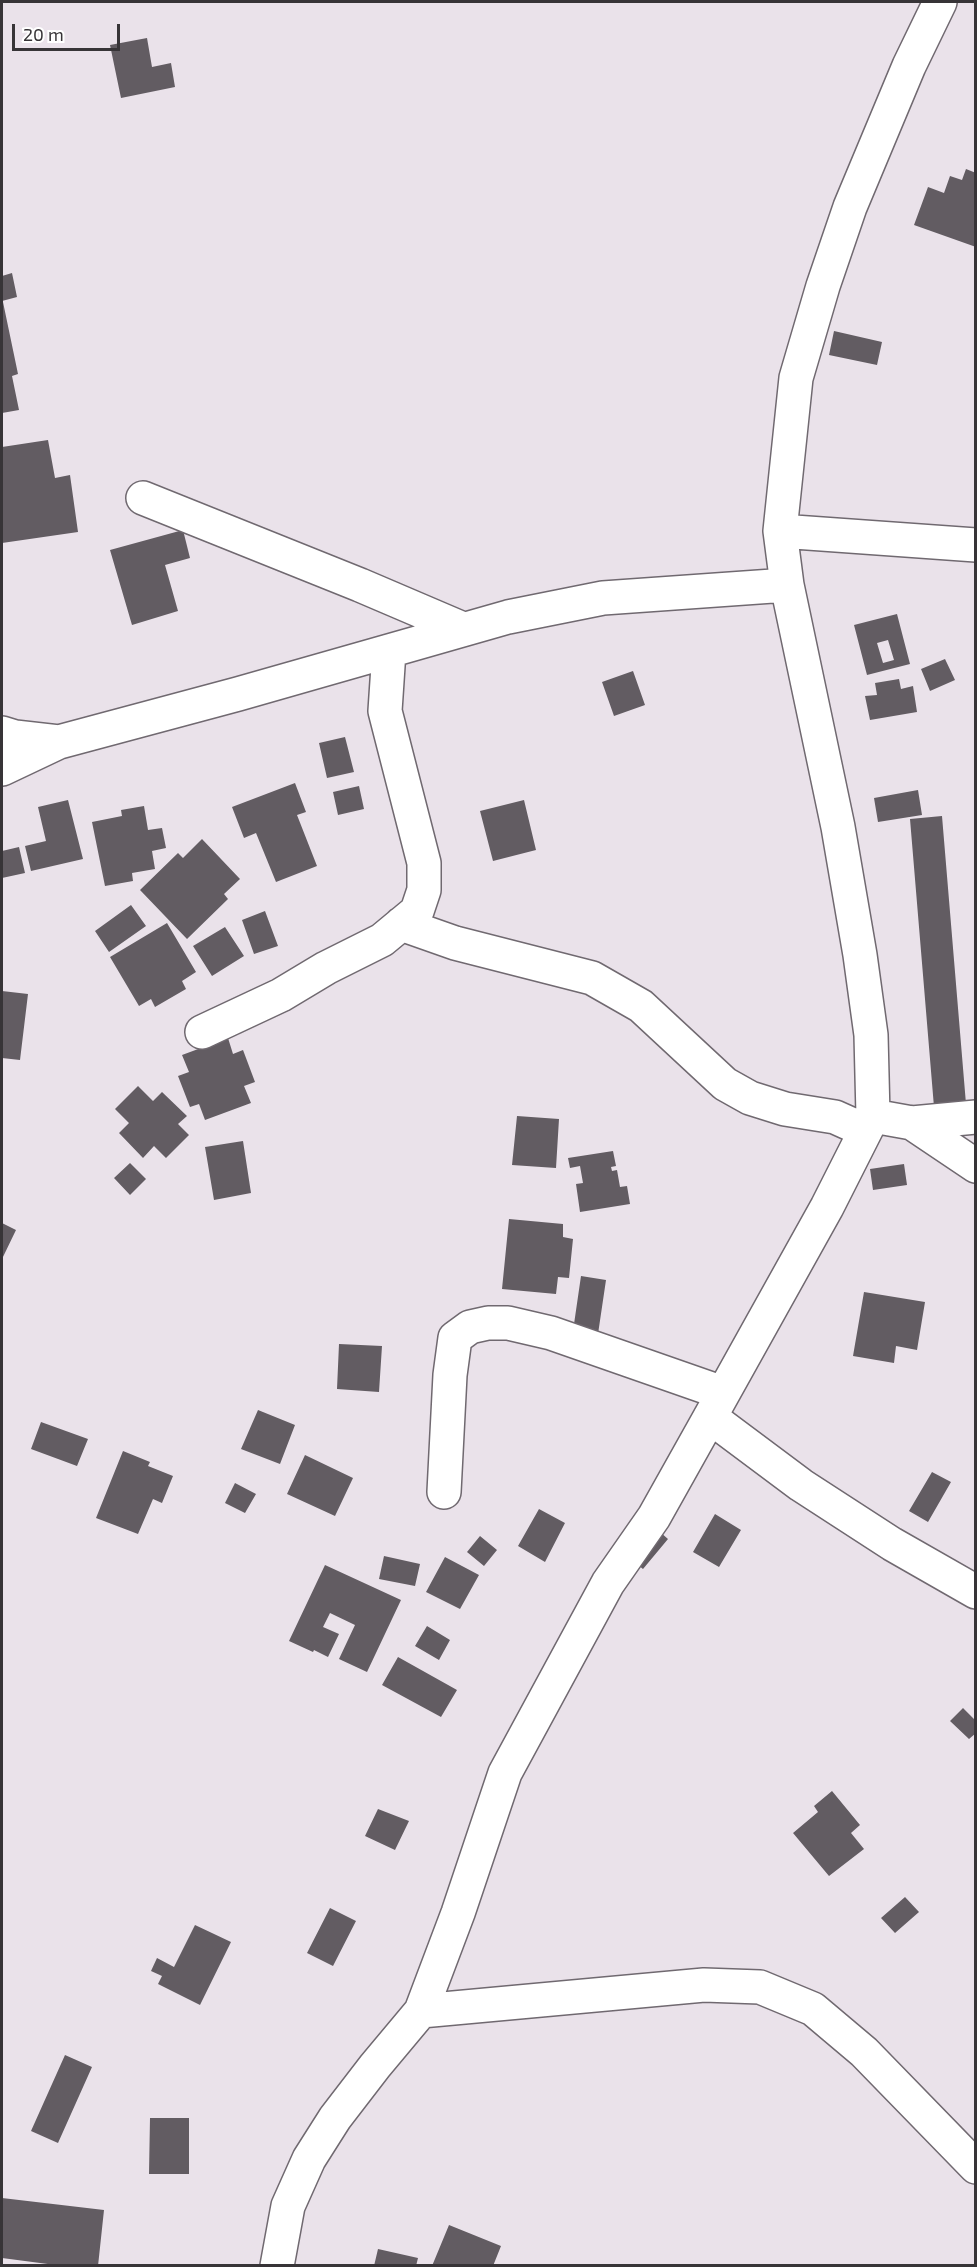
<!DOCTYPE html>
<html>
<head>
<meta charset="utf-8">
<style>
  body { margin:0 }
  #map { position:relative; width:977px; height:2267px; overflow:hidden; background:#eae2ea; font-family:"Exo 2",sans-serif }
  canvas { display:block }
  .frame { position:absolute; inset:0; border:3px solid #373437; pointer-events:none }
  .scale { position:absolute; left:12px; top:24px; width:108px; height:27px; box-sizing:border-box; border:3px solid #373437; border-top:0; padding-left:8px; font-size:18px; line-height:21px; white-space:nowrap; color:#373437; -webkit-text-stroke:4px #fff; paint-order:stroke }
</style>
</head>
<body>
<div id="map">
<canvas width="977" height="2267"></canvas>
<div class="frame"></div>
<div class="scale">20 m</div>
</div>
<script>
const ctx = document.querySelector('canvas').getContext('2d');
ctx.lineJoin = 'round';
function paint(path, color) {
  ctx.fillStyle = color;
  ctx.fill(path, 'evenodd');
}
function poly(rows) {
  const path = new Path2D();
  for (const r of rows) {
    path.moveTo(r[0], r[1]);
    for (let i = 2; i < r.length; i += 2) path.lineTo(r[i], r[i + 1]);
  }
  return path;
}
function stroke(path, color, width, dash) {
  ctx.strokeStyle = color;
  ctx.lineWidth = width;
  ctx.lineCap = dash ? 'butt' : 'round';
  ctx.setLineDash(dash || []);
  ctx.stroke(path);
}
const building = poly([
  [147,38,152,67,171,63,175,87,121,98,110,45],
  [966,169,976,173,976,247,914,225,928,187,944,193,950,176,962,180],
  [12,273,17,297,2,301,2,276],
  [3,302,18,374,12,376,19,410,2,413],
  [834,331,882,342,877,365,829,355],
  [48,440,55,478,70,475,78,532,2,543,2,447],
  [183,530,190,558,165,565,178,611,132,625,110,550],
  [897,614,910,664,867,675,854,625],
  [888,640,894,660,883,663,877,643],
  [945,659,955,680,930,691,921,669],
  [633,671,645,705,614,716,602,682],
  [899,679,901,689,913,686,917,712,870,720,865,696,877,695,875,683],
  [345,737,354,772,327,778,319,743],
  [295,783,306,812,297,815,317,866,276,882,256,833,244,838,232,807],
  [359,786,364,809,338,815,333,792],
  [918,790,922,815,878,822,874,798],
  [68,800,83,859,31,871,25,846,46,841,38,807],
  [524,800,536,850,493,861,480,811],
  [144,806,148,830,162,828,166,848,152,851,155,869,132,873,133,881,105,886,92,822,122,816,121,810],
  [942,816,966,1104,934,1107,910,819],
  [202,839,240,879,224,894,228,899,187,939,140,890,178,853,183,858],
  [19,847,25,873,2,878,2,851],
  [131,905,146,926,109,952,95,931],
  [265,911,278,946,254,954,242,920],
  [167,923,196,972,182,981,186,989,155,1007,151,999,139,1006,110,957],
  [225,927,244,956,212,976,193,946],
  [2,991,28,994,20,1060,2,1058],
  [228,1038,233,1054,243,1050,255,1082,244,1086,251,1103,205,1120,199,1104,190,1107,178,1076,189,1072,182,1055],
  [138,1086,153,1101,162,1092,187,1116,178,1124,189,1135,166,1158,154,1146,143,1158,119,1133,129,1123,115,1109],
  [517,1116,559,1119,556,1168,512,1165],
  [243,1141,251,1193,214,1200,205,1147],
  [613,1151,616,1166,611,1167,612,1171,617,1170,620,1187,627,1186,630,1204,580,1212,576,1184,583,1183,580,1166,570,1168,568,1158],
  [130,1163,146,1179,130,1195,114,1178],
  [904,1164,907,1185,873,1190,870,1169],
  [509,1219,563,1224,563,1237,573,1239,569,1278,558,1277,556,1294,502,1289],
  [2,1223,16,1230,2,1259],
  [581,1276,606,1280,598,1334,573,1331],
  [864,1292,925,1302,917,1350,896,1346,894,1363,853,1356],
  [339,1344,382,1346,379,1392,337,1389],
  [258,1410,295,1425,280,1464,241,1449],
  [41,1422,88,1439,77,1466,31,1449],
  [123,1451,150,1462,148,1466,173,1476,162,1503,153,1499,138,1534,96,1518],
  [305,1455,353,1478,335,1516,287,1494],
  [932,1472,951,1482,928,1522,909,1511],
  [235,1483,256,1494,245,1513,225,1503],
  [539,1509,565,1523,545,1562,518,1546],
  [715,1514,741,1530,719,1567,693,1552],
  [653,1526,668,1539,643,1569,628,1557],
  [480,1536,497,1550,484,1566,467,1552],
  [384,1556,420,1564,415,1586,379,1579],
  [445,1557,479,1575,460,1609,426,1592],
  [325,1565,401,1600,367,1672,339,1659,355,1625,330,1613,323,1627,339,1634,328,1657,314,1650,313,1652,289,1641],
  [427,1626,450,1640,439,1660,415,1646],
  [398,1657,457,1690,441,1717,382,1685],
  [963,1708,976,1721,976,1733,969,1739,950,1721],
  [832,1791,860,1825,851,1833,864,1849,829,1876,793,1833,818,1812,814,1806],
  [378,1809,409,1821,395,1850,365,1836],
  [905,1897,919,1912,895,1933,881,1918],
  [330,1908,356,1921,333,1966,307,1953],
  [195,1925,231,1942,200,2005,158,1984,162,1976,151,1971,157,1958,174,1967],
  [65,2055,92,2067,58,2143,31,2131],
  [150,2118,189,2118,189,2174,149,2174],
  [2,2198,104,2210,98,2266,63,2266,2,2258],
  [449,2225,501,2246,493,2266,432,2266],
  [378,2249,418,2258,416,2266,374,2266]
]);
const minor = poly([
  [143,498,360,585,463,629],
  [780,531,976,545],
  [2,733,15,737,59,742],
  [2,769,59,742,238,694,508,617,603,598,787,585],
  [401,924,455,943,592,978,641,1006,725,1084,750,1098,785,1109,835,1117,864,1130],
  [202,1032,281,995,326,968,382,940,417,911,424,890,424,863,385,711,389,651],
  [873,1116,912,1123,976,1117],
  [912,1123,976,1166],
  [710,1417,801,1485,892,1544,976,1592],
  [444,1492,450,1375,455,1338,470,1327,488,1323,508,1323,551,1333,723,1393],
  [421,2011,704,1985,760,1987,813,2009,864,2052,976,2167],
  [277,2266,288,2206,309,2159,335,2118,375,2066,421,2011,458,1913,505,1773,608,1583,654,1517,710,1417,827,1207,873,1116,871,1035,860,955,838,827,787,585,780,531,796,378,823,286,850,207,909,66,940,2]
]);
paint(building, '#625c62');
stroke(minor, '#706970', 36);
stroke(minor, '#fff', 33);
</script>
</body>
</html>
